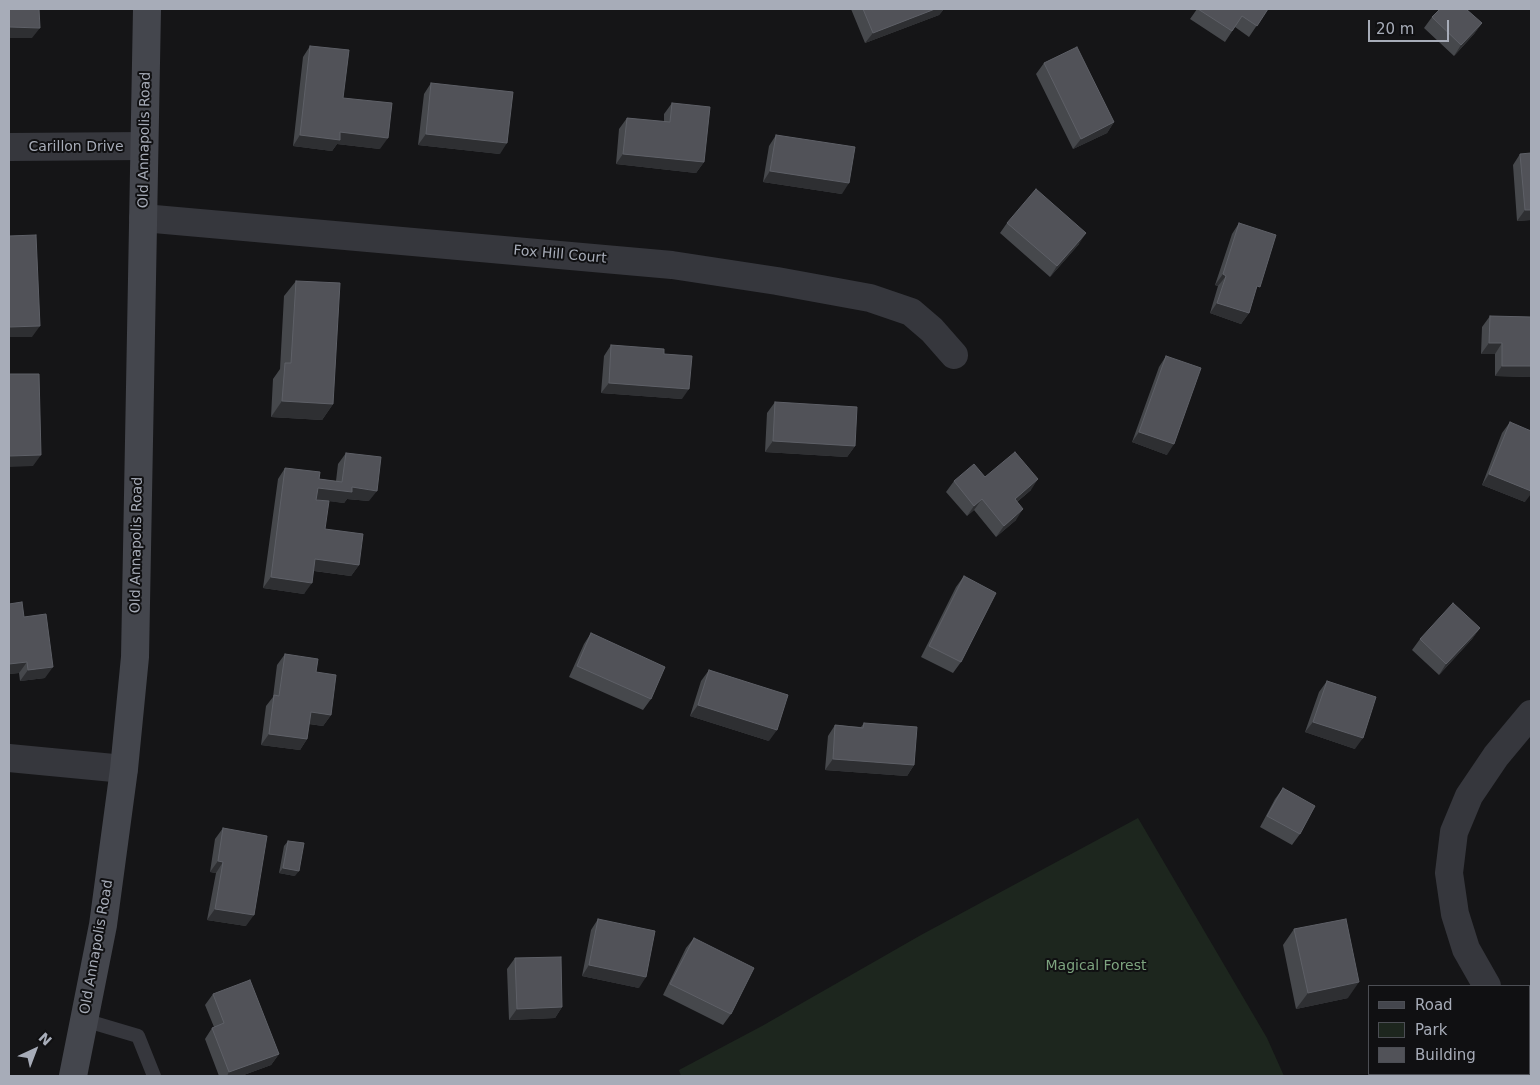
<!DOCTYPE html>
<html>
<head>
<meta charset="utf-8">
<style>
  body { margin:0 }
  #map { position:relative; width:1540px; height:1085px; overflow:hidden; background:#151517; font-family:"DejaVu Sans",sans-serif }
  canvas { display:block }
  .frame { position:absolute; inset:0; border:10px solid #a7acb8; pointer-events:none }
  .legend { position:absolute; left:1368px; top:985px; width:162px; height:90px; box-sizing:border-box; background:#101012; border:1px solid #4c4e54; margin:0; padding:6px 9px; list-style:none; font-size:15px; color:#a7acb8 }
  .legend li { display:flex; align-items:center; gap:10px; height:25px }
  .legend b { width:25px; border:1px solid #4c4e54 }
  .north { position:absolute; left:10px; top:1025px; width:50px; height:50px; -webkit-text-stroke:4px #101012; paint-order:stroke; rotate:43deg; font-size:14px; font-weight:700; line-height:20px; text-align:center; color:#a7acb8 }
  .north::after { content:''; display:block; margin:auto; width:18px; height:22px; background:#a7acb8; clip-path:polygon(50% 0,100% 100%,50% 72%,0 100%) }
  .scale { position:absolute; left:1368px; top:20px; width:81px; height:22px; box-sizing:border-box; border:2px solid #a7acb8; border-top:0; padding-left:6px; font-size:15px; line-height:18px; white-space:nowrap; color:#a7acb8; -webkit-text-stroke:4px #101012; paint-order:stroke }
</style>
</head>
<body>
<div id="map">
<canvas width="1540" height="1085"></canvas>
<div class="frame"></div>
<ul class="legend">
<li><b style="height:6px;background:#44464d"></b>Road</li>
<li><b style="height:14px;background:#1d261e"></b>Park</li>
<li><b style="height:14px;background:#515258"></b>Building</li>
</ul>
<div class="north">N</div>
<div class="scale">20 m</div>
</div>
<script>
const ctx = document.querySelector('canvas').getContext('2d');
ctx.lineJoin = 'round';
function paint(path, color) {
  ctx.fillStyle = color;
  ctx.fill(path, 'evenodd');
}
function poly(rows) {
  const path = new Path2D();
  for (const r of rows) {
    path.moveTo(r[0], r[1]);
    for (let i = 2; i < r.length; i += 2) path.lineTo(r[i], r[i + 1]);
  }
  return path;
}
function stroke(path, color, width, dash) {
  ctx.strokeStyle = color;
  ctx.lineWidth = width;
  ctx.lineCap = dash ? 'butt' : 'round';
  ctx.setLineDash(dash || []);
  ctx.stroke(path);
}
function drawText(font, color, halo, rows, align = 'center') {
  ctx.font = font + ' "DejaVu Sans",sans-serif';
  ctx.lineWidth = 4;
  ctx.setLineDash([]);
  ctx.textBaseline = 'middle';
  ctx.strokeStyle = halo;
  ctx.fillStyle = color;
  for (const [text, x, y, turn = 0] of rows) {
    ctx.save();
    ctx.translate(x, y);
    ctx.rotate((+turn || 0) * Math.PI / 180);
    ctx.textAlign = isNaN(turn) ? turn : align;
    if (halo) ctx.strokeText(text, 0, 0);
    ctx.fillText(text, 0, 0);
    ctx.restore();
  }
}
const green = poly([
  [1138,818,1267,1038,1284,1076,681,1076,679,1070,762,1026,921,935]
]);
const lane = poly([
  [84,1020,138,1036,154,1076]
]);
const street = poly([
  [9,147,144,146],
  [143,218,672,265,777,281,870,298,911,312,932,330,954,355],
  [9,758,124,769],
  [1487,986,1466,949,1455,914,1449,873,1454,832,1469,796,1496,756,1531,714],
  [1529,1042,1531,1045]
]);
const secondary = poly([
  [73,1076,103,925,124,769,135,657,147,9]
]);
const wall = poly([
  [851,9,944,9,939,15,865,43],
  [1197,9,1268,9,1249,37,1235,27,1225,42,1190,19],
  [1432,17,1482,23,1474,34,1454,56,1424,28],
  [310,46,343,98,380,149,337,144,332,151,293,146,303,57],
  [1044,63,1114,122,1107,133,1073,149,1036,74],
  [431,83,500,154,418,145,424,94],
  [672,103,704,162,696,173,616,164,619,129,627,118,664,122,664,114],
  [776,135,842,194,763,182,769,146],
  [1520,154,1531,220,1517,221,1513,165],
  [1007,223,1079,244,1050,277,1000,233],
  [1239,223,1249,313,1241,324,1210,313,1218,286,1215,285,1232,234],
  [296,281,333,404,322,420,271,417,273,379,280,369,284,296],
  [1490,316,1531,317,1531,377,1495,376,1495,354,1481,354,1482,327],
  [611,345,664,354,682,399,601,393,604,356],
  [1166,356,1167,455,1132,442,1159,367],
  [775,402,855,446,847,457,765,452,767,413],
  [1510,422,1525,502,1482,485,1502,433],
  [346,453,369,501,347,499,344,503,316,499,325,529,359,565,351,576,314,571,304,594,263,588,278,479,285,468,319,479,336,481,338,464],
  [954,481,1031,490,1017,502,1016,520,996,537,974,510,967,516,946,492],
  [964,576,961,662,953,673,921,657,956,587],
  [9,604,24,617,45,678,20,681,19,673,9,674],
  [1480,628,1472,639,1439,675,1412,650,1420,639],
  [591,633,651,699,643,710,569,677,584,644],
  [285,654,316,672,331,715,323,726,309,724,307,739,300,750,261,745,266,706,273,697,277,665],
  [709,670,769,741,690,716,701,681],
  [1327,681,1355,749,1305,732,1319,692],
  [864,723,914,765,907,776,825,770,828,736,835,725,861,727],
  [1283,788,1300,834,1292,845,1260,827,1275,799],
  [223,828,246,926,207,920,216,873,210,872,215,839],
  [288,841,295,876,279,873,284,846],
  [598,919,639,988,582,976,591,930],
  [1294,929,1348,998,1296,1009,1283,945],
  [694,938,731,1014,723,1025,663,995,686,948],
  [515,958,562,1007,555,1018,509,1020,507,969],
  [213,994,279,1054,271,1065,241,1076,219,1076,205,1039,212,1028,214,1027,205,1005]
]);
const shadedWall = poly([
  [935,9,944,9,939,15,865,43,873,33],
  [1482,23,1474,34,1454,56,1461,45],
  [9,27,40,28,32,38,9,38],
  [1114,122,1107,133,1073,149,1081,139],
  [340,132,388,138,380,149,337,144,332,151,293,146,300,135],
  [426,134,507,143,500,154,418,145],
  [623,154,704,162,696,173,616,164],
  [770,171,849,183,842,194,763,182],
  [1525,210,1531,210,1531,220,1517,221],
  [1086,233,1079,244,1050,277,1057,266],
  [1223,274,1226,276,1218,286,1215,285],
  [1217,303,1249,313,1241,324,1210,313],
  [40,326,32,337,9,337,9,327],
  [1489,343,1502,343,1495,354,1481,354],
  [1502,366,1531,366,1531,377,1495,376],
  [609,383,689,389,682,399,601,393],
  [282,401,333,404,322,420,271,417],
  [1139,432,1174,444,1167,455,1132,442],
  [773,441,855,446,847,457,765,452],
  [41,455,33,466,9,467,9,456],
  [1489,474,1531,491,1531,494,1525,502,1482,485],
  [1038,479,1031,490,1007,510,1015,499],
  [352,487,377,491,369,501,347,499,344,503,310,499,318,488],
  [982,499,974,510,967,516,974,506],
  [1023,509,1016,520,996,537,1004,526],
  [315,559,359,565,351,576,308,570],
  [271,577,312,583,304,594,263,588],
  [1480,628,1472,639,1439,675,1446,664],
  [27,662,19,673,9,674,9,664],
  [53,667,45,678,20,681,28,670],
  [698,705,777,730,769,741,690,716],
  [311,712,331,715,323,726,303,723],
  [1313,722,1363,738,1355,749,1305,732],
  [269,734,307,739,300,750,261,745],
  [833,759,914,765,907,776,825,770],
  [218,861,223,862,216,873,210,872],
  [283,868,299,871,295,876,279,873],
  [215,909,254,915,246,926,207,920],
  [589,965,646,977,639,988,582,976],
  [1359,982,1348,998,1296,1009,1308,993],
  [562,1007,555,1018,509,1020,517,1009],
  [279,1054,271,1065,241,1076,227,1076,229,1072]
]);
const building = poly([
  [9,9,39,9,40,28,9,27,9,9],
  [863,9,935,9,873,33,863,9],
  [1198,9,1268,9,1257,26,1242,16,1232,31,1198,9],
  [1440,9,1466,9,1482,23,1461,45,1432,17,1440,9],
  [310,46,349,50,343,98,392,103,388,138,340,132,340,140,300,135,310,46],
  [1077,47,1114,122,1081,139,1044,63,1077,47],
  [431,83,513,92,507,143,426,134,431,83],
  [672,103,710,107,704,162,623,154,627,118,670,122,672,103],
  [776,135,855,147,849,183,770,171,776,135],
  [1531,153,1531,210,1525,210,1520,154,1531,153],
  [1036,189,1086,233,1057,266,1007,223,1036,189],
  [1239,223,1276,235,1260,287,1257,286,1249,313,1217,303,1226,276,1223,274,1239,223],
  [36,235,40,326,9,327,9,236,36,235],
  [296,281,340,283,333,404,282,401,285,363,291,363,296,281],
  [1490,316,1531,317,1531,366,1502,366,1502,343,1489,343,1490,316],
  [611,345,664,349,664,354,692,356,689,389,609,383,611,345],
  [1166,356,1201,368,1174,444,1139,432,1166,356],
  [9,374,39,374,41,455,9,456,9,374],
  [775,402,857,407,855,446,773,441,775,402],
  [1510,422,1531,431,1531,491,1489,474,1510,422],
  [1015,452,1038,479,1015,499,1023,509,1004,526,982,499,974,506,954,481,974,464,985,477,1015,452],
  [346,453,381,457,377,491,352,487,352,492,318,488,316,500,329,501,325,529,363,534,359,565,315,559,312,583,271,577,285,468,320,472,319,479,342,482,346,453],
  [964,576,996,593,961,662,929,646,964,576],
  [22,602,24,617,46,614,53,667,28,670,27,662,9,664,9,604,22,602],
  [1453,603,1480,628,1446,664,1420,639,1453,603],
  [591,633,665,667,651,699,577,666,591,633],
  [285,654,318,659,316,672,336,675,331,715,311,712,307,739,269,734,274,695,279,696,285,654],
  [709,670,788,695,777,730,698,705,709,670],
  [1327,681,1376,697,1363,738,1313,722,1327,681],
  [864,723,917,727,914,765,833,759,835,725,863,728,864,723],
  [1283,788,1315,806,1300,834,1267,816,1283,788],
  [223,828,267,836,254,915,215,909,223,862,218,861,223,828],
  [288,841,304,843,299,871,283,868,288,841],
  [598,919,655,931,646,977,589,965,598,919],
  [1346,919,1359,982,1308,993,1294,929,1346,919],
  [694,938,754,968,731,1014,670,984,694,938],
  [561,957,562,1007,517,1009,515,958,561,957],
  [250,980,279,1054,229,1072,212,1028,224,1023,213,994,250,980]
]);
const streetNames = [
  ["Old Annapolis Road",145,140,-89],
  ["Carillon Drive",76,147],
  ["Fox Hill Court",560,255,5],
  ["Old Annapolis Road",137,545,-89],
  ["Old Annapolis Road",97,947,-80]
];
const parkNames = [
  ["Magical Forest",1096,966]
];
paint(green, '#1d261e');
stroke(lane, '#36373d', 14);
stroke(street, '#36373d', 28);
stroke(secondary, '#44464d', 28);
paint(wall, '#46484c');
paint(shadedWall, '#2e2f32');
paint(building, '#515258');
stroke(building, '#5e6067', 1);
drawText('14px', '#a7acb8', '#101012', streetNames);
drawText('14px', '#7da47f', '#101012', parkNames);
</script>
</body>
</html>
